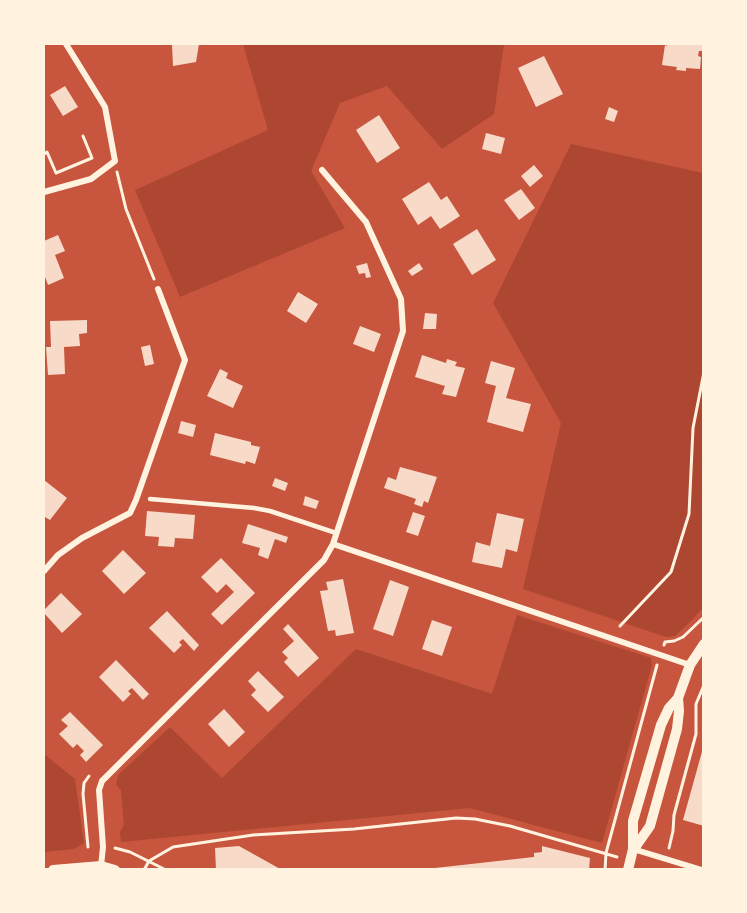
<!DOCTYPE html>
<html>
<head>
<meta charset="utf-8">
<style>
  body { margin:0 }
  #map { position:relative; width:747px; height:913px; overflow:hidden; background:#c8553d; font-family:"Sofia Sans Condensed",sans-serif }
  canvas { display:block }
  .frame { position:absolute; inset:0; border:45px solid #fff3e0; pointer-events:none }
</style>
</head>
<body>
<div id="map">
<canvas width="747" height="913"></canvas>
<div class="frame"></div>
</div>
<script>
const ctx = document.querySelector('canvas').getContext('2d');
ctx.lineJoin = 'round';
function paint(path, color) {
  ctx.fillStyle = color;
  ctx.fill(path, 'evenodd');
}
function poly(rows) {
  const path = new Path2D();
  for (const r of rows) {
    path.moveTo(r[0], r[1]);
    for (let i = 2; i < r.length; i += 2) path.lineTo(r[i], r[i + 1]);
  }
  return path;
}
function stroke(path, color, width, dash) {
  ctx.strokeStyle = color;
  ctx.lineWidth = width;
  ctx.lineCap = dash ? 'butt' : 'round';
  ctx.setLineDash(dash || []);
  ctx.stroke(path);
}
const green = poly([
  [243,44,504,44,494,114,442,149,387,86,340,103,311,171,345,228,180,297,135,190,268,130],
  [571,144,703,173,703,608,690,622,675,636,666,637,523,589,561,423,493,303],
  [517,615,651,658,652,665,602,843,470,808,121,842,120,832,124,825,121,790,116,785,118,775,170,727,222,778,356,649,492,694],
  [44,754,75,779,84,843,74,849,44,852]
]);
const building = poly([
  [172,44,199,44,196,62,173,66],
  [667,44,703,44,702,51,699,51,698,56,701,57,700,69,686,68,686,71,676,70,677,67,662,65,665,45,667,46],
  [544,56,563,94,536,107,518,68],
  [65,86,78,107,63,116,50,95],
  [609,107,618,111,614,122,605,119],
  [379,115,400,148,377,163,356,130],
  [486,133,505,138,501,154,482,149],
  [534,165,543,176,530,187,521,176],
  [429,182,441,200,447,196,460,216,440,229,431,216,418,225,402,199],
  [521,189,535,208,519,220,504,200],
  [477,229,496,260,472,275,453,244],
  [58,235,65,251,55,255,64,278,48,285,44,274,44,241],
  [367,263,371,277,366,278,365,273,359,274,356,266],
  [419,263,423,269,412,276,408,271],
  [298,292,318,304,306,323,287,311],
  [425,313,437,314,436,329,423,329],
  [87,320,87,333,79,334,80,346,64,347,65,374,48,375,46,347,51,347,50,321],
  [360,326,381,334,374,352,353,344],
  [150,345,154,364,145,366,141,347],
  [422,355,446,363,447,359,457,362,455,366,465,368,456,397,442,394,445,386,415,377],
  [491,361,515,368,506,398,531,404,523,432,487,422,496,386,485,383],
  [220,369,228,373,226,378,243,386,233,408,207,396],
  [181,421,196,425,193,437,178,433],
  [215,433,251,442,251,445,260,447,255,464,246,461,245,464,210,455],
  [400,467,437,477,428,503,424,501,422,507,414,504,416,499,384,488,388,477,396,480],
  [275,478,288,483,285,491,272,486],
  [44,480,67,498,50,520,45,517,44,520],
  [305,496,319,501,316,509,303,505],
  [147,511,195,515,193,539,175,538,174,547,158,546,159,537,145,536],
  [413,512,425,516,418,536,406,532],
  [497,513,524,519,517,552,506,549,502,568,472,562,476,542,490,546],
  [248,524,288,537,286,543,275,539,268,559,258,555,260,548,242,543],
  [123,550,146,573,124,594,102,571],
  [221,558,255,593,222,625,211,614,234,592,226,584,217,593,201,577],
  [343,579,354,633,336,636,335,630,328,631,320,591,328,590,326,582],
  [390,580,409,587,393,636,373,629],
  [61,593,82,614,62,633,44,613,44,610],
  [167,611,199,645,194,651,183,639,179,642,182,645,174,653,149,628],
  [432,620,452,627,442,656,422,649],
  [288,624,319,658,298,677,284,662,288,658,282,652,294,641,283,629],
  [116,660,149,694,143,700,132,688,128,691,131,694,123,702,99,677],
  [258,671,284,697,268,712,251,695,256,690,248,681],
  [224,709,245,732,229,747,208,724],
  [70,712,103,745,86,762,80,755,84,751,77,744,73,748,59,734,68,726,61,720],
  [703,748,704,748,704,826,683,820],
  [239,846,282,870,216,870,215,848],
  [542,846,590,858,589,870,435,870,435,868,534,857,534,853,542,852]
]);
const path = poly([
  [44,154,47,152,56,173,92,158,83,136],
  [117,172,126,209,154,279],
  [620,626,671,572,689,514,693,428,704,372],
  [664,645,665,642,674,641,683,637,704,617],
  [88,847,83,794,84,783,89,776],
  [115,848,130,852,166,870],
  [669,848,673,831,674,815,696,734,696,704,704,685],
  [144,870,149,861,173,847,253,835,354,829,456,818,475,819,510,826,617,857],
  [605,870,606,853,657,665]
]);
const service = poly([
  [150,499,254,508,270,511,336,533]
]);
const minor = poly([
  [44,192,91,179,115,161,105,107,66,44],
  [333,544,690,665],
  [44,571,58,555,82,538,130,513,136,500,185,360,158,289],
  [633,849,702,870],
  [101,866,103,847,99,790,102,781,324,560,333,544,403,331,401,299,366,222,322,170]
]);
const tertiary = poly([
  [634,849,650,826,677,729,679,711,678,698],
  [53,870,101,866,115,870],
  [628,870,633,849,633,821,661,725,669,708,678,698,690,665,704,644]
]);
paint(green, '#ae4732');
paint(building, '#f7dbc8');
stroke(path, '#fff3e0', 3);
stroke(service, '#fff3e0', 4.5);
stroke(minor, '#fff3e0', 6);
stroke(tertiary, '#fff3e0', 10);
</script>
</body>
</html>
